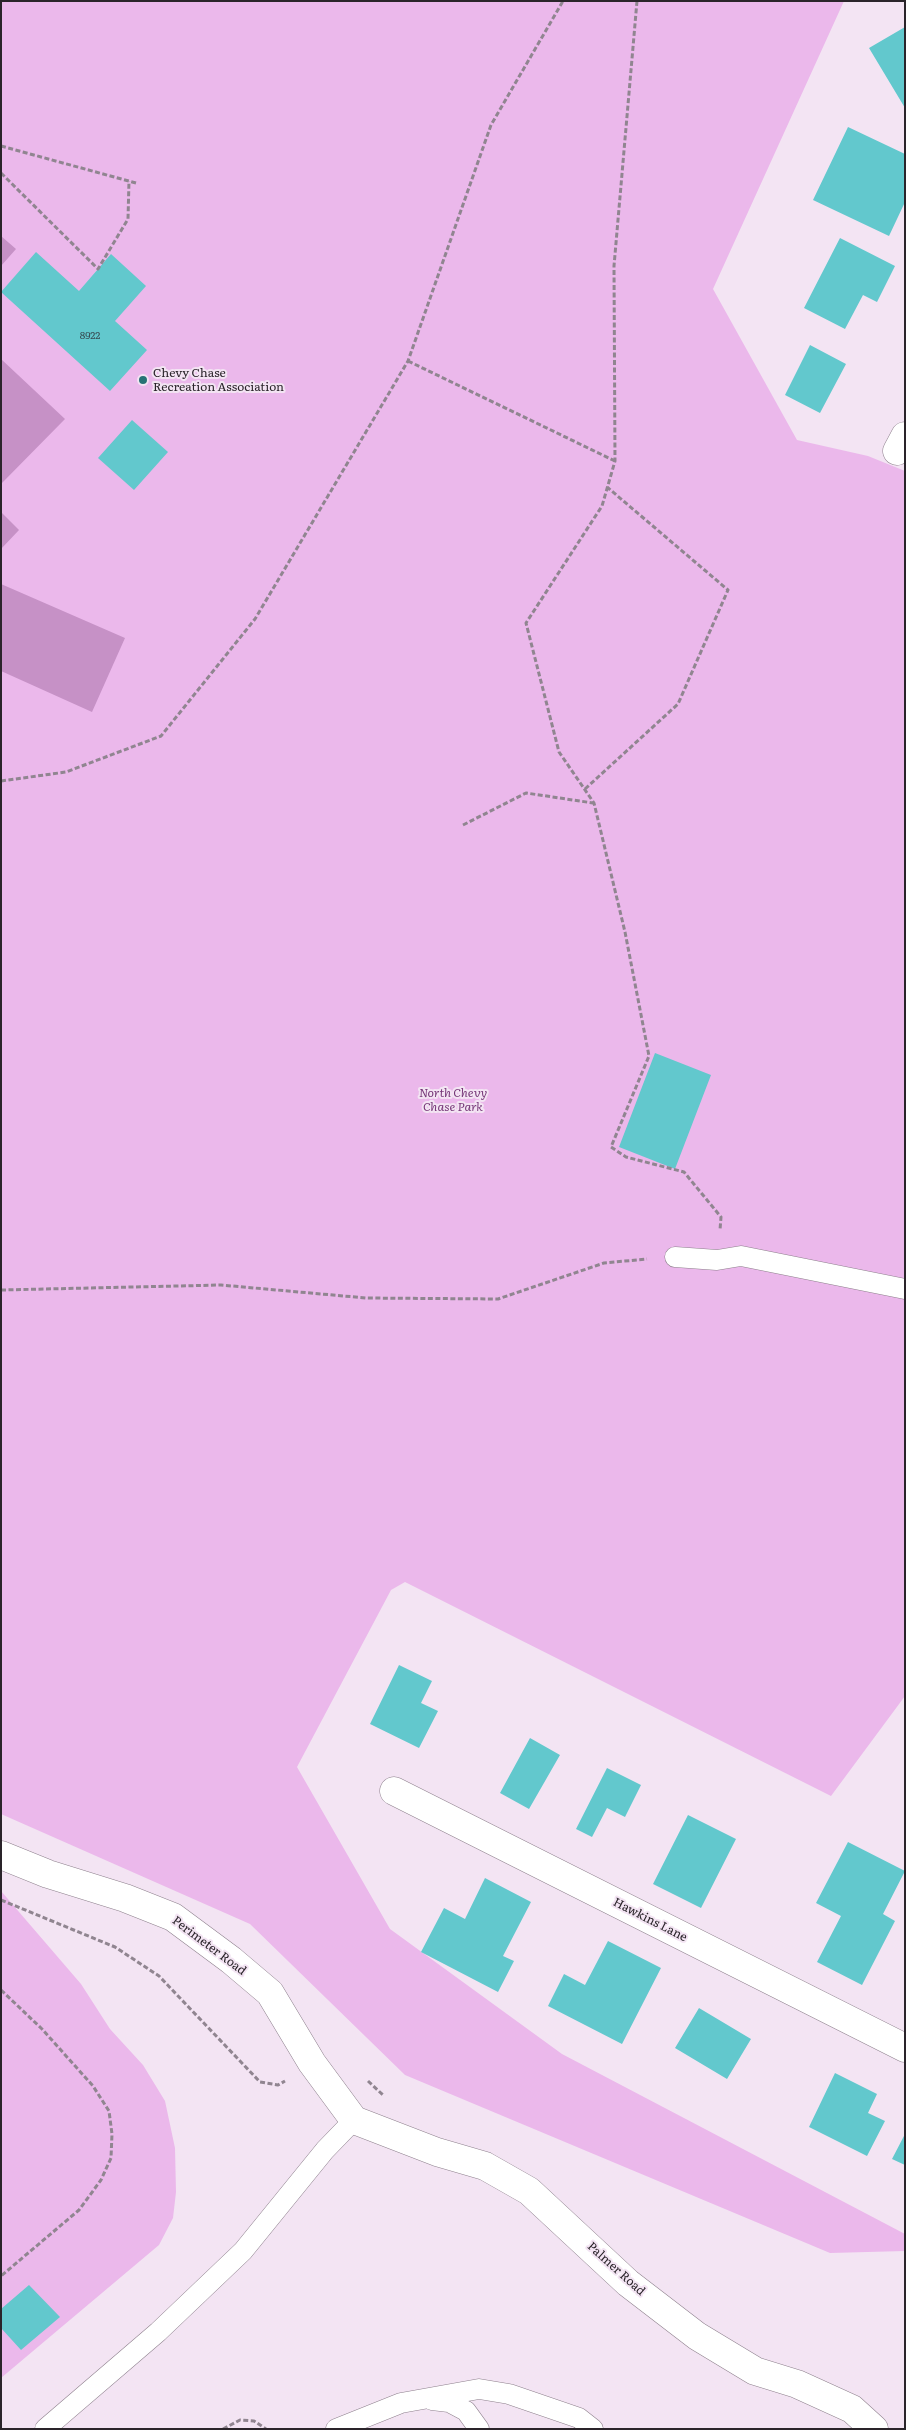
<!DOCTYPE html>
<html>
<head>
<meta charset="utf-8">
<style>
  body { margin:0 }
  #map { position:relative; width:906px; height:2430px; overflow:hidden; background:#f3e4f3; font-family:Literata,serif }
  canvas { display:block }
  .frame { position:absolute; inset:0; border:2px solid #2a242a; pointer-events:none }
</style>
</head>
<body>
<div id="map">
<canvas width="906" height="2430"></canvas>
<div class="frame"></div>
</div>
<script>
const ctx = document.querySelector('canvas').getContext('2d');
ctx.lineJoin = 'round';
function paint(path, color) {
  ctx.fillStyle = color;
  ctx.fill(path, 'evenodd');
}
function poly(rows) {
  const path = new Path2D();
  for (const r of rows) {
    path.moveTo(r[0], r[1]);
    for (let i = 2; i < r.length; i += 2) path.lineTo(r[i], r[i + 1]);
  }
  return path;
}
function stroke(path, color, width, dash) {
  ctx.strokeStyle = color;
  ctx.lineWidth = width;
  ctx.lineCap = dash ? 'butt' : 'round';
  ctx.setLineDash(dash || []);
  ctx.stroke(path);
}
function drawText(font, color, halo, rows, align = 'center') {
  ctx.font = font + ' Literata,serif';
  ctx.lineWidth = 4;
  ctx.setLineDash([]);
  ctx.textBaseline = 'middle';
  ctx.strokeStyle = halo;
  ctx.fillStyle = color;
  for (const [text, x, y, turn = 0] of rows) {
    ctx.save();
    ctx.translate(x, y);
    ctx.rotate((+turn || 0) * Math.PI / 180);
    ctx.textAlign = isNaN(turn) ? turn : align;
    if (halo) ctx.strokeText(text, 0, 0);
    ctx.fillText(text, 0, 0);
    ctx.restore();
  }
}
const green = poly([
  [1,1,844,1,713,289,797,440,868,456,905,471,905,1696,831,1796,405,1582,391,1590,297,1767,390,1929,562,2054,905,2234,905,2251,830,2253,405,2075,250,1924,1,1814],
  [1,1891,81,1984,110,2029,143,2065,165,2101,175,2148,176,2192,173,2218,159,2245,1,2378]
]);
const water = poly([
  [1,236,16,249,1,266],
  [1,359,65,419,1,484],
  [1,512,19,530,1,549],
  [1,584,125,638,92,712,1,671]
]);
const building = poly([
  [905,27,905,108,869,48],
  [848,127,905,154,905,202,889,236,813,200],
  [840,238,895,266,877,302,863,295,845,329,804,308],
  [36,252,79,291,111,254,146,286,115,321,147,350,110,391,1,292],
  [810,345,846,364,820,413,785,395],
  [132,420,168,452,134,490,98,458],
  [655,1053,711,1075,675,1169,619,1147],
  [399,1665,432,1681,421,1703,438,1711,419,1748,370,1724],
  [530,1738,560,1755,529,1809,500,1793],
  [607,1768,641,1785,625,1817,607,1808,592,1837,576,1829],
  [688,1815,736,1839,701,1908,653,1884],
  [848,1842,905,1871,883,1914,895,1921,862,1985,817,1962,841,1916,816,1903],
  [485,1878,531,1902,503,1956,514,1961,498,1992,421,1952,444,1908,465,1919],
  [608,1941,661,1968,622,2044,548,2006,564,1974,585,1985],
  [699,2008,751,2039,727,2079,675,2048],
  [835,2073,877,2094,868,2113,885,2121,867,2156,809,2127],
  [905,2134,905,2165,892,2159],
  [29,2285,60,2317,21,2350,1,2328,1,2309]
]);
const path = poly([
  [637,1,614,266,615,461,602,506,526,623,559,752,594,803,625,932,649,1056,611,1147,626,1157,684,1172,721,1217,720,1230],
  [1,146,136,183],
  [1,173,98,269,128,219,129,181],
  [408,361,615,461],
  [1,781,66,772,161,736,255,619,408,361,491,125,563,1],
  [585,789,678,704,728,590,607,487],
  [463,825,526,793,593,803],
  [1,1290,221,1285,366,1298,498,1299,604,1263,647,1259],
  [1,1900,115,1947,159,1976,260,2082,278,2085,285,2081],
  [1,1990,42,2029,93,2086,109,2111,112,2134,111,2158,101,2180,79,2210,1,2276],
  [368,2081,383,2095],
  [223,2429,240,2420,254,2421,266,2429]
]);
const service = poly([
  [675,1257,717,1260,741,1256,905,1289],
  [432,2400,449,2402,466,2411,479,2429],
  [45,2429,158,2332,243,2251,325,2150,354,2120],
  [336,2429,401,2403,479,2389,509,2394,579,2418,593,2429]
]);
const minor = poly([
  [897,451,905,436],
  [394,1791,905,2048],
  [1,1855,48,1874,125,1898,173,1917,231,1960,270,1993,312,2063,354,2120,437,2152,485,2166,529,2191,628,2283,697,2336,755,2371,797,2384,852,2409,874,2429]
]);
const markers = [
  [143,380,5,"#277275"]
];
const numberNames = [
  ["8922",90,336]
];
const poiNames = [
  ["Chevy Chase",153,373],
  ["Recreation Association",153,387]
];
const parkNames = [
  ["North Chevy",453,1093],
  ["Chase Park",453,1107]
];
const streetNames = [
  ["Hawkins Lane",650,1920,27],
  ["Perimeter Road",209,1946,37],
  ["Palmer Road",616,2269,42]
];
paint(green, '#ebb8eb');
paint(water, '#c691c6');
paint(building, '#62c8cd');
stroke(service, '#8e808d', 21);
stroke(minor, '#8e808d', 29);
stroke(path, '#908590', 3, [5, 2.5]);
stroke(service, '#fff', 20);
stroke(minor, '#fff', 28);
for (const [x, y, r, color] of markers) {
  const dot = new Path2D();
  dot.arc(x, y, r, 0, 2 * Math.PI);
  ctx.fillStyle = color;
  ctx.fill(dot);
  stroke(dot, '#f3e4f3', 2);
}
drawText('10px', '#384d53', null, numberNames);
drawText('12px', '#2a242a', '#f3e4f3', poiNames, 'left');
drawText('italic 12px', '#753677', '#f3e4f3', parkNames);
drawText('12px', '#2a242a', '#f3e4f3', streetNames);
</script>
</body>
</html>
